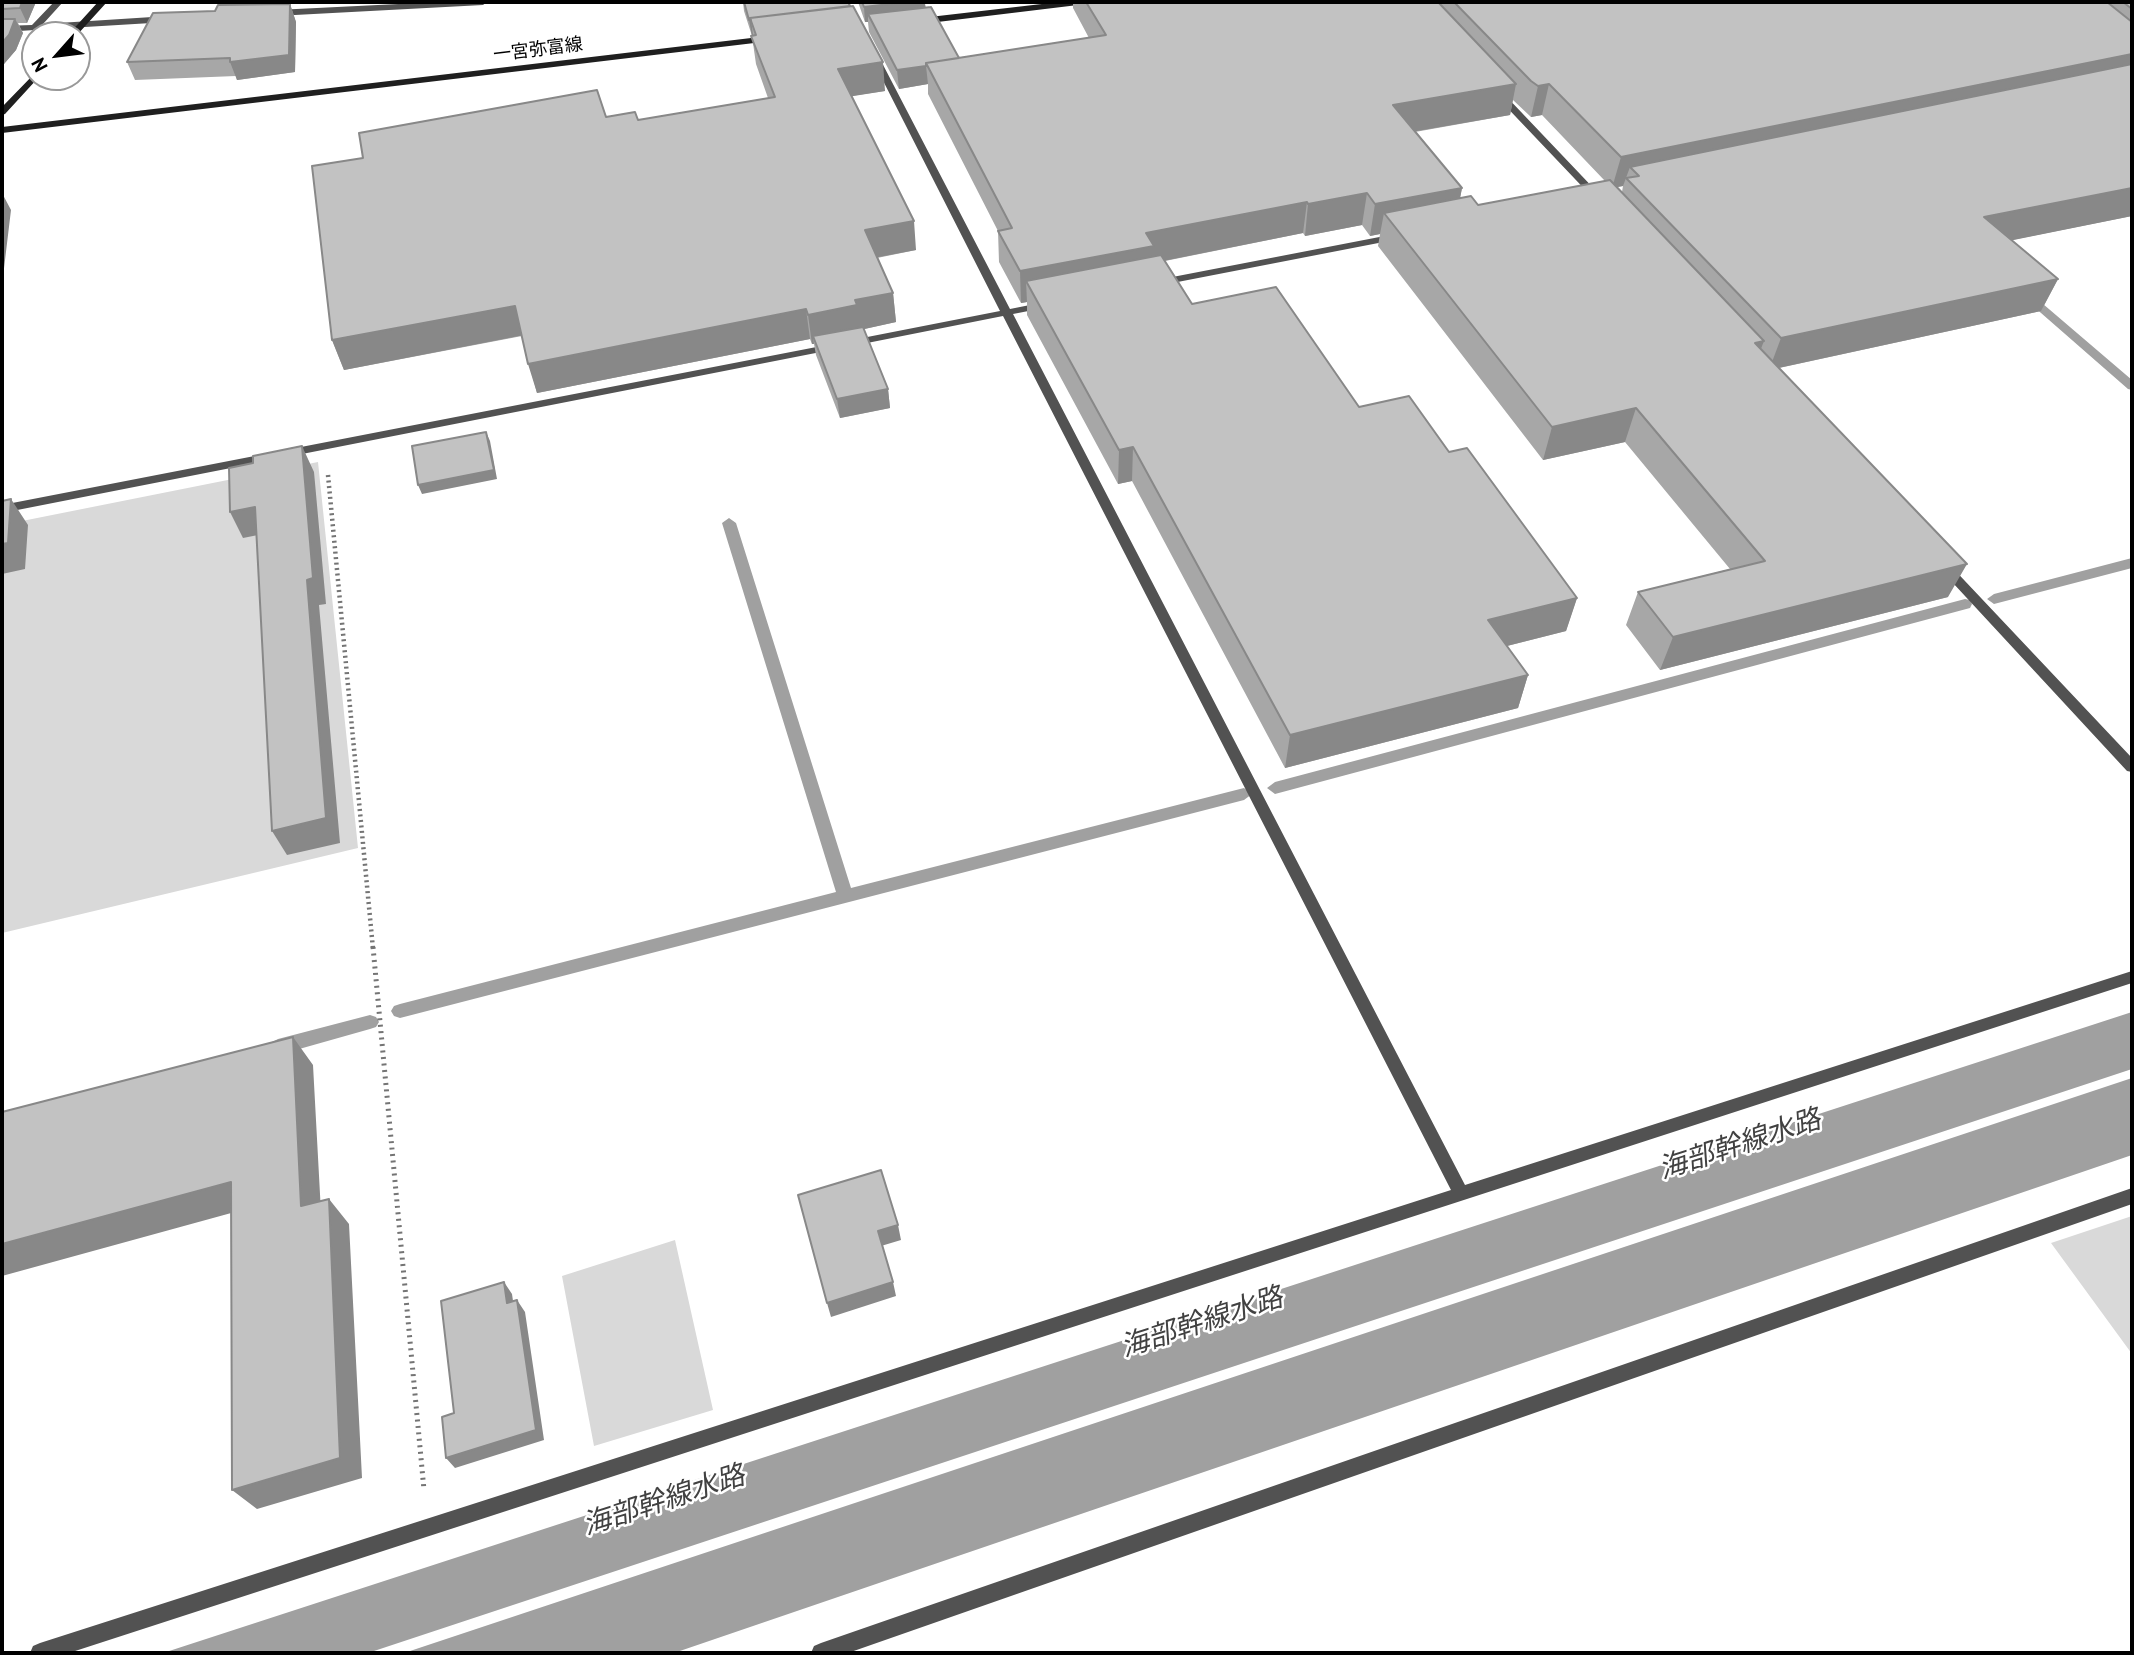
<!DOCTYPE html>
<html>
<head>
<meta charset="utf-8">
<style>
  body { margin:0 }
  #map { position:relative; width:2134px; height:1655px; overflow:hidden; background:#fff; font-family:"PT Sans",sans-serif }
  canvas { display:block }
  .frame { position:absolute; inset:0; border:4px solid #000; pointer-events:none }
  .north { position:absolute; left:21px; top:21px; width:70px; height:70px; box-sizing:border-box; background:#fff; border:2px solid #999; border-radius:50%; rotate:242deg; font-size:19px; font-weight:700; line-height:28px; text-align:center; color:#000 }
  .north::after { content:''; display:block; margin:auto; width:24px; height:32px; background:#000; clip-path:polygon(50% 0,100% 100%,50% 72%,0 100%) }
</style>
</head>
<body>
<div id="map">
<canvas width="2134" height="1655"></canvas>
<div class="frame"></div>
<div class="north">N</div>
</div>
<script>
const ctx = document.querySelector('canvas').getContext('2d');
ctx.lineJoin = 'round';
function paint(path, color) {
  ctx.fillStyle = color;
  ctx.fill(path, 'evenodd');
}
function poly(rows) {
  const path = new Path2D();
  for (const r of rows) {
    path.moveTo(r[0], r[1]);
    for (let i = 2; i < r.length; i += 2) path.lineTo(r[i], r[i + 1]);
  }
  return path;
}
function stroke(path, color, width, dash) {
  ctx.strokeStyle = color;
  ctx.lineWidth = width;
  ctx.lineCap = dash ? 'butt' : 'round';
  ctx.setLineDash(dash || []);
  ctx.stroke(path);
}
function drawText(font, color, halo, rows, align = 'center') {
  ctx.font = font + ' "PT Sans","Noto Sans JP",sans-serif';
  ctx.lineWidth = 5;
  ctx.setLineDash([]);
  ctx.textBaseline = 'middle';
  ctx.strokeStyle = halo;
  ctx.fillStyle = color;
  for (const [text, x, y, turn = 0] of rows) {
    ctx.save();
    ctx.translate(x, y);
    ctx.rotate((+turn || 0) * Math.PI / 180);
    ctx.textAlign = isNaN(turn) ? turn : align;
    if (halo) ctx.strokeText(text, 0, 0);
    ctx.fillText(text, 0, 0);
    ctx.restore();
  }
}
const green = poly([
  [318,462,358,848,2,933,2,525],
  [2132,1216,2132,1354,2051,1243],
  [675,1240,713,1410,594,1446,562,1276]
]);
const water = poly([
  [2132,1012,2132,1069,368,1653,163,1653],
  [2132,1078,2132,1155,674,1653,404,1653]
]);
const stream = poly([
  [2029,292,2132,380,2132,390,2128,389,2025,299,2023,296,2029,292],
  [729,518,736,523,851,888,1244,788,1252,794,1244,800,400,1018,394,1016,391,1011,394,1006,400,1004,836,892,722,523,729,518],
  [2132,558,2132,568,1994,604,1987,599,1994,594,2132,558],
  [1965,599,1970,600,1972,604,1970,608,1275,794,1267,788,1275,782,1965,599],
  [370,1015,376,1017,379,1022,376,1027,370,1029,278,1055,272,1052,269,1047,272,1042,278,1039,370,1015]
]);
const pathFar1 = poly([
  [328,475,373,949]
]);
const path = poly([
  [373,947,424,1490]
]);
const street = poly([
  [54,2,63,2,43,24,168,16,172,19,168,22,2,32,2,26,32,25,54,2],
  [439,2,487,2,483,5,276,16,272,13,276,10,439,2],
  [876,56,880,59,1010,309,1045,302,1050,305,1049,307,1013,314,1465,1185,2132,971,2132,983,69,1653,30,1653,33,1646,40,1643,1451,1190,1003,316,852,346,847,343,852,340,1000,311,872,59,876,56],
  [1497,93,1503,93,1600,195,1600,199,1594,199,1497,97,1497,93],
  [1395,234,1399,235,1399,239,1157,286,1152,283,1157,280,1395,234],
  [832,344,836,345,836,349,2,513,2,505,832,344],
  [1944,562,1948,563,2132,758,2132,772,2127,771,1940,569,1938,566,1940,563,1944,562],
  [2132,1188,2132,1204,848,1653,811,1653,814,1646,821,1643,2132,1188]
]);
const secondary = poly([
  [98,2,107,2,77,35,68,35,98,2],
  [1059,2,1082,2,1078,5,921,24,917,21,921,18,1059,2],
  [768,36,771,37,771,41,2,133,2,127,768,36],
  [35,73,35,77,38,78,5,114,2,115,2,107,35,73]
]);
const wall = poly([
  [2,2,36,2,27,23,18,23,23,33,16,50,4,64,2,64],
  [743,2,848,2,885,91,851,96,916,250,877,258,893,293,896,322,864,329,888,389,890,408,840,418,816,355,814,344,812,344,810,339,537,393,522,336,344,370,332,340,606,117,638,120,768,98,756,64,752,36,744,11],
  [858,2,949,2,925,4,926,8,959,58,1089,38,1073,8,1073,2,2132,2,2132,216,2012,240,2058,279,2041,311,1779,368,1948,597,1660,670,1626,625,1638,592,1730,569,1625,442,1543,460,1378,246,1380,234,1370,236,1362,225,1305,236,1303,233,1165,261,1192,304,1359,407,1449,452,1577,598,1566,631,1507,646,1528,675,1518,708,1285,768,1132,481,1118,484,1027,315,1027,302,1021,303,999,262,998,231,928,94,928,84,899,89,869,32,868,22,865,22],
  [1513,100,1531,117,1542,115,1605,181,1478,205,1460,198,1462,188,1415,132,1510,115],
  [1623,186,1622,192,1617,187],
  [290,4,296,22,295,72,237,80,236,76,135,80,127,62,215,11]
]);
const shadedWall = poly([
  [22,2,36,2,27,23,20,8],
  [907,2,949,2,925,4,926,15,868,14,868,22,865,22,864,7],
  [290,4,296,22,295,72,237,80,230,62],
  [15,19,23,33,16,50,4,64,2,59,2,43],
  [749,20,751,20,753,35,752,36],
  [2132,54,2132,81,1639,176,1630,167,1623,186,1612,188,1621,157],
  [883,62,885,91,841,98,838,69],
  [926,66,928,84,899,89,897,70],
  [1516,84,1510,115,1388,136,1393,105],
  [1549,84,1542,115,1531,117,1538,86],
  [1462,188,1456,219,1384,213,1380,234,1370,236,1375,204],
  [2132,188,2132,216,1969,249,1984,217],
  [2,193,11,210,2,285],
  [1367,193,1362,225,1305,236,1308,204],
  [1307,202,1303,233,1153,263,1026,281,1027,302,1021,303,1020,271,1146,233],
  [914,221,916,250,868,259,865,230],
  [2058,279,2041,311,1769,370,1781,338],
  [893,293,896,322,860,330,813,336,814,344,812,344,808,315,855,300],
  [515,306,524,335,344,370,332,340],
  [806,309,810,339,537,393,528,364],
  [1764,341,1751,374,1755,343],
  [888,389,890,408,840,418,837,399],
  [1636,408,1625,442,1543,460,1552,427],
  [486,432,490,441,497,479,422,494,418,485],
  [302,446,314,472,326,604,319,605,340,843,287,855,272,831,307,580],
  [1133,447,1132,481,1118,484,1119,450],
  [11,499,28,525,25,569,2,574,2,544],
  [255,507,268,533,243,538,230,512],
  [1967,564,1948,597,1660,670,1673,637],
  [1577,598,1566,631,1479,653,1488,620],
  [1528,675,1518,708,1285,768,1290,735],
  [293,1037,313,1065,322,1231,301,1206],
  [231,1182,253,1207,2,1276,2,1244],
  [329,1199,349,1224,362,1478,257,1509,232,1490],
  [898,1225,901,1240,881,1246,878,1231],
  [504,1282,512,1294,515,1315,507,1303],
  [893,1282,896,1296,831,1317,827,1303],
  [517,1300,525,1312,544,1440,455,1468,446,1458]
]);
const building = poly([
  [2,2,22,2,20,8,2,9,2,2],
  [744,2,848,2,850,6,750,18,751,20,749,20,744,2],
  [862,2,907,2,864,7,862,2],
  [1086,2,1438,2,1516,84,1393,105,1462,188,1375,204,1367,193,1308,204,1307,202,1146,233,1154,246,1020,271,998,231,1012,228,926,63,1106,35,1086,2],
  [1454,2,2107,2,2132,22,2132,54,1621,157,1549,84,1538,86,1531,81,1454,2],
  [2123,2,2132,2,2132,9,2123,2],
  [290,4,289,55,230,62,230,58,127,62,153,13,215,11,218,5,290,4],
  [853,6,883,62,838,69,914,221,865,230,893,293,855,300,857,305,808,315,806,309,528,364,515,306,332,340,312,166,363,158,359,133,597,90,606,117,635,112,638,120,775,97,751,36,756,35,750,18,853,6],
  [931,7,959,58,926,63,926,66,897,70,868,14,931,7],
  [2,19,15,19,9,35,2,43,2,19],
  [2132,64,2132,188,1984,217,2058,279,1781,338,1626,178,1639,176,1630,167,2132,64],
  [1610,180,1764,341,1755,343,1967,564,1673,637,1638,592,1765,561,1636,408,1552,427,1384,213,1471,196,1478,205,1610,180],
  [1161,255,1192,304,1276,287,1359,407,1409,396,1449,452,1467,448,1577,598,1488,620,1528,675,1290,735,1133,447,1119,450,1026,281,1161,255],
  [863,327,888,389,837,399,813,336,863,327],
  [486,432,494,470,418,485,412,446,486,432],
  [302,446,313,578,307,580,326,818,272,831,255,507,230,512,229,468,253,463,253,456,302,446],
  [11,499,8,543,2,544,2,501,11,499],
  [293,1037,301,1206,329,1199,340,1458,232,1490,231,1182,2,1244,2,1112,293,1037],
  [881,1170,898,1225,878,1231,893,1282,827,1303,798,1195,881,1170],
  [504,1282,507,1303,517,1300,536,1430,446,1458,442,1417,454,1413,441,1301,504,1282]
]);
const farStreetnames = [
  ["一宮弥富線",538,50,-7]
];
const nearWaternames = [
  ["海部幹線水路",1740,1145,-18],
  ["海部幹線水路",1202,1323,-18],
  ["海部幹線水路",664,1501,-18]
];
paint(green, '#d9d9d9');
paint(water, '#a0a0a0');
paint(stream, '#a0a0a0');
stroke(pathFar1, '#747474', 4.5, [2, 3.5]);
stroke(path, '#747474', 5, [2, 4.5]);
paint(street, '#525252');
paint(secondary, '#1f1f1f');
paint(wall, '#a7a7a7');
paint(shadedWall, '#888');
paint(building, '#c2c2c2');
stroke(building, '#888', 2);
drawText('18px', '#000', '#fff', farStreetnames);
drawText('italic 28px', '#414141', '#fff', nearWaternames);
</script>
</body>
</html>
